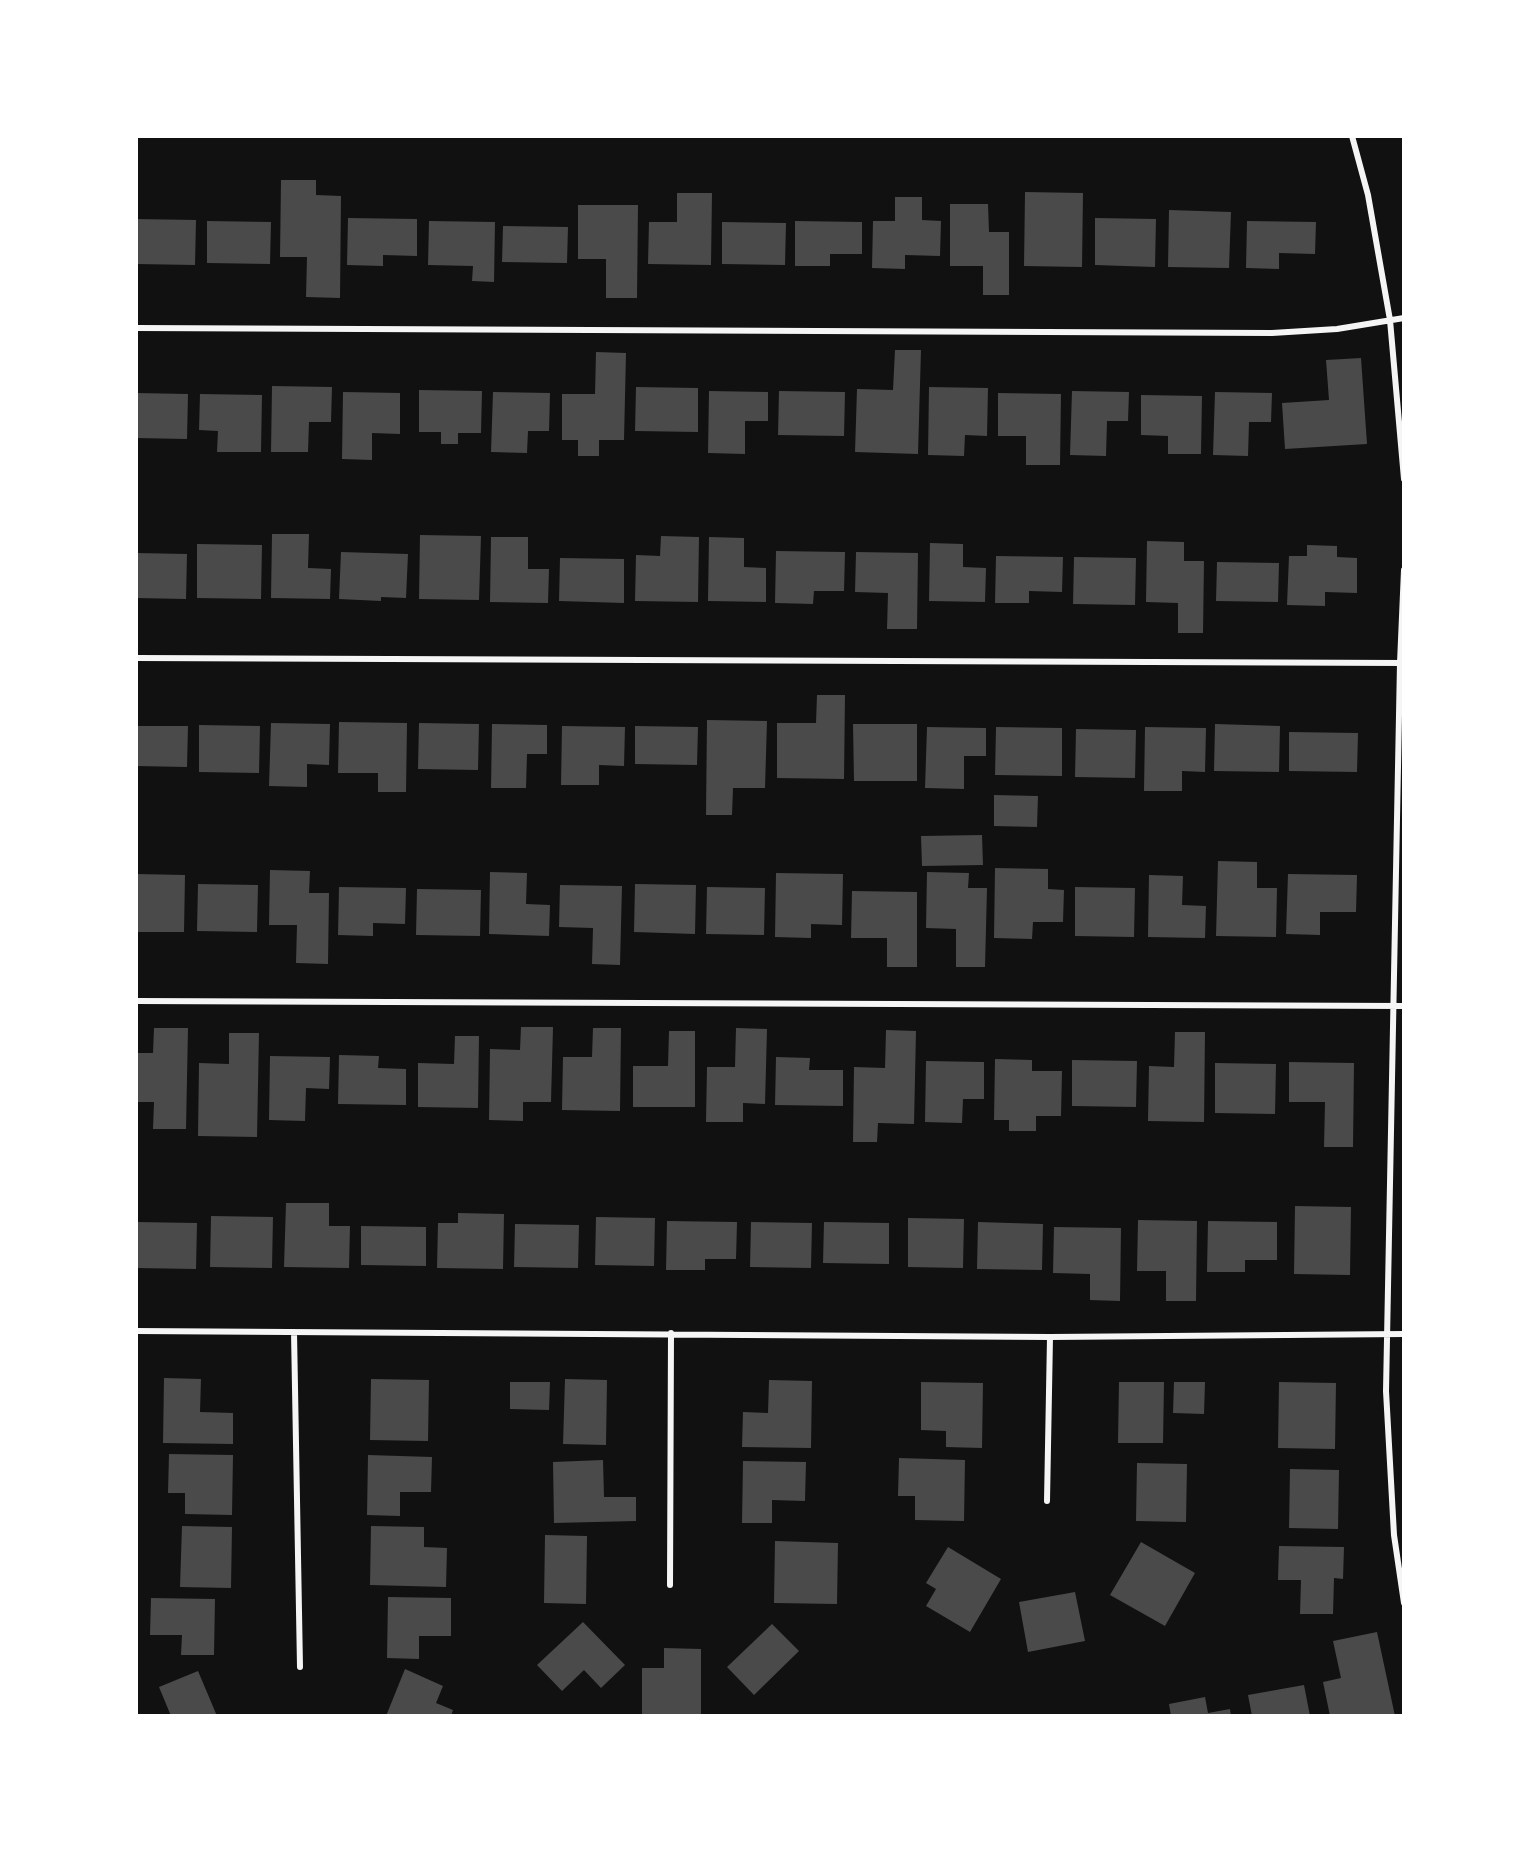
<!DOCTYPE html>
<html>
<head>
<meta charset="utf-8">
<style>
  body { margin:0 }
  #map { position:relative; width:1540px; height:1852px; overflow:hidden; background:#111; font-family:Commissioner,sans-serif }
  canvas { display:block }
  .frame { position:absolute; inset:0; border:138px solid #fff; pointer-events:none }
</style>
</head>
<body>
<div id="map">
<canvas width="1540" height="1852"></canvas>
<div class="frame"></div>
</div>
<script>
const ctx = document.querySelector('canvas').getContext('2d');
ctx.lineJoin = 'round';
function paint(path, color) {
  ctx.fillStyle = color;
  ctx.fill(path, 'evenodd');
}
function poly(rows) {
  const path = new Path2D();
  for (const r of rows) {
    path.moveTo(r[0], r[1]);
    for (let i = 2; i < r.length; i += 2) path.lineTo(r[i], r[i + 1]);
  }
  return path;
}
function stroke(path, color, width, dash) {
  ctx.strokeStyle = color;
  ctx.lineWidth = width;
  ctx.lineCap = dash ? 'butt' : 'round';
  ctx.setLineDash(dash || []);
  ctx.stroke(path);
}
const building = poly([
  [281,180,316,180,316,195,341,196,340,298,306,297,307,257,280,257],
  [1025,192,1083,193,1082,267,1024,266],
  [677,193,712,193,711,265,648,264,649,222,677,222],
  [895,197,922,197,922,220,941,221,940,256,905,255,905,269,872,268,873,221,895,221],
  [950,204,988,204,989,232,1009,232,1009,295,983,295,983,266,950,266],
  [578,205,638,205,637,298,606,298,606,259,578,259],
  [1169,210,1231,212,1229,268,1168,267],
  [348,218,417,219,417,256,383,255,383,266,347,265],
  [1095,218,1156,219,1155,267,1095,265],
  [136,219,196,220,195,265,136,264],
  [207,221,271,222,270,264,207,263],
  [429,221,495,222,494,282,472,281,473,266,428,265],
  [795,221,862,222,862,254,830,254,830,266,795,266],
  [1247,221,1316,222,1315,254,1279,253,1279,269,1246,268],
  [722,222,786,223,785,265,722,264],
  [503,226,568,227,567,263,502,262],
  [895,350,921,350,918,454,855,452,857,389,893,390],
  [596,352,626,353,624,440,599,440,599,456,578,456,578,440,562,440,562,394,595,394],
  [1361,358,1367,444,1285,449,1282,403,1329,400,1326,360],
  [272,386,332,387,331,422,309,422,308,452,271,452],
  [636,387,698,388,698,432,635,431],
  [929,387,988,388,987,436,965,435,964,456,928,455],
  [419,390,482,391,481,433,458,433,458,444,441,444,441,432,419,432],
  [709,391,768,392,768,421,745,421,745,454,708,453],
  [779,391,845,392,844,436,778,435],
  [1072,391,1129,392,1128,421,1107,421,1106,456,1070,455],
  [343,392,400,393,400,434,372,433,372,460,342,459],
  [493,392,550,393,549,431,528,431,527,453,491,452],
  [1215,392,1272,393,1271,422,1249,422,1248,456,1213,455],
  [136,393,188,394,187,439,136,438],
  [998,393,1061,394,1060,465,1026,465,1026,436,998,436],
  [200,394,262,395,261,452,217,452,218,431,199,430],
  [1141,395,1202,396,1201,454,1168,454,1168,436,1141,435],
  [272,534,309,534,308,568,331,569,330,599,271,598],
  [420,535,481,536,479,600,419,599],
  [661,536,699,537,698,602,635,601,636,555,660,556],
  [491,537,528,537,528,569,549,569,548,603,490,602],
  [709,537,744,538,744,567,766,568,766,602,708,601],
  [1147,541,1184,542,1184,561,1204,561,1203,633,1178,633,1178,603,1146,602],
  [930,543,963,544,963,567,986,568,985,602,929,601],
  [197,544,262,545,261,599,197,598],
  [1307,545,1337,546,1337,557,1357,558,1357,593,1325,592,1325,606,1287,605,1289,556,1307,556],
  [776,551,845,552,844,591,814,591,813,604,775,603],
  [341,552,408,554,406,598,381,597,381,601,339,599],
  [856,552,918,553,917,629,887,629,888,593,855,592],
  [136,553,187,554,186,599,136,598],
  [996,556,1063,557,1062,592,1029,591,1029,603,995,603],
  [1074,557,1136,558,1135,605,1073,604],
  [560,558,624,559,624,603,559,601],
  [1217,562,1279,563,1278,602,1216,601],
  [817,695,845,695,844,779,777,778,777,723,816,723],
  [707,720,767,721,765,788,733,788,732,815,706,815],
  [339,722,407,723,406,792,378,792,378,773,338,773],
  [271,723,330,724,329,765,307,764,307,787,269,786],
  [419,723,479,724,478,770,418,769],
  [492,724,547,725,547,754,527,754,526,788,491,788],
  [853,724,917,724,917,781,854,781],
  [1215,724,1280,726,1279,772,1214,771],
  [199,725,260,726,259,773,199,772],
  [136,726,188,726,187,767,136,766],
  [562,726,625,727,624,766,599,765,599,785,561,785],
  [635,726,698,727,697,765,635,764],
  [927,727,986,728,986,756,964,756,964,789,925,788],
  [996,727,1062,728,1062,776,995,775],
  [1145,727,1206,728,1205,772,1182,771,1182,791,1144,791],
  [1076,729,1136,730,1135,778,1075,777],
  [1289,732,1358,733,1357,772,1289,771],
  [994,795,1038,796,1037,827,994,826],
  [982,835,983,865,922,866,921,836],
  [1218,861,1257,862,1257,888,1277,888,1276,937,1216,936],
  [995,868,1048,869,1048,889,1064,890,1063,922,1033,922,1032,939,994,938],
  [270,870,310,871,309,893,329,893,328,964,296,963,297,925,269,925],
  [490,872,527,873,526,904,550,905,549,936,489,934],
  [927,872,969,873,968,888,987,888,985,967,956,967,956,929,926,928],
  [776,873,843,874,842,925,811,924,811,938,775,937],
  [136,874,185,875,184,932,136,932],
  [1288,874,1357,875,1356,912,1320,912,1320,935,1286,934],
  [1149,875,1183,876,1182,905,1206,906,1205,938,1148,937],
  [198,884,258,885,257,932,197,931],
  [635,884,696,885,695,934,634,932],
  [560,885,622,886,620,965,592,964,593,928,559,927],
  [339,887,406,888,405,924,373,923,373,936,338,935],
  [707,887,765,888,764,935,706,934],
  [1075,887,1135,888,1134,937,1075,936],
  [417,889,481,890,480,936,416,935],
  [852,891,917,892,917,967,887,967,887,938,851,938],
  [521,1027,553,1027,551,1102,523,1102,523,1121,489,1120,490,1049,520,1050],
  [154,1028,188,1028,186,1129,153,1129,154,1102,136,1102,136,1053,153,1053],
  [593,1028,621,1028,620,1111,562,1110,563,1057,592,1057],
  [736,1028,767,1029,765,1104,743,1103,743,1122,706,1122,707,1067,735,1067],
  [886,1030,916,1031,914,1124,878,1123,877,1142,853,1142,854,1067,885,1068],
  [669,1031,695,1031,695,1107,633,1107,633,1066,668,1066],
  [1175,1032,1205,1032,1204,1122,1148,1121,1149,1066,1174,1067],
  [229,1033,259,1033,257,1137,198,1136,199,1063,229,1064],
  [455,1036,479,1036,478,1108,418,1107,418,1063,454,1064],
  [339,1055,379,1056,378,1068,406,1069,406,1105,338,1104],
  [270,1056,330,1057,329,1089,306,1088,305,1121,269,1120],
  [776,1057,810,1058,809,1070,843,1070,843,1106,775,1105],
  [995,1059,1032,1060,1032,1071,1062,1071,1061,1116,1036,1116,1036,1131,1009,1131,1009,1120,994,1120],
  [1072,1060,1137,1061,1136,1107,1072,1106],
  [926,1061,984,1062,984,1099,963,1099,962,1123,925,1122],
  [1289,1062,1354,1063,1353,1147,1324,1147,1325,1102,1289,1102],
  [1215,1063,1276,1064,1275,1114,1215,1113],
  [286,1203,329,1203,329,1226,350,1226,349,1268,284,1267],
  [1295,1206,1351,1207,1350,1275,1294,1274],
  [458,1213,504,1214,503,1269,437,1268,438,1223,458,1223],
  [211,1216,273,1217,272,1268,210,1267],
  [596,1217,655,1218,654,1266,595,1265],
  [908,1218,964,1219,963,1268,908,1267],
  [1138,1220,1197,1221,1196,1301,1166,1301,1166,1271,1137,1271],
  [667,1221,737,1222,736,1259,705,1259,705,1270,666,1270],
  [1208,1221,1277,1222,1277,1260,1245,1260,1245,1272,1207,1272],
  [136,1222,197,1223,196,1269,136,1268],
  [751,1222,812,1223,811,1268,750,1267],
  [824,1222,889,1223,889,1264,823,1263],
  [978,1222,1043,1224,1042,1270,977,1269],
  [515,1224,579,1225,578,1268,514,1267],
  [361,1226,426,1227,426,1266,361,1265],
  [1054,1227,1121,1228,1120,1301,1090,1300,1090,1274,1053,1273],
  [164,1378,201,1379,200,1412,233,1413,233,1444,163,1443],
  [371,1379,429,1380,428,1441,370,1440],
  [565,1379,607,1380,606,1445,563,1444],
  [769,1380,812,1381,811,1448,742,1447,743,1412,768,1413],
  [510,1382,550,1382,549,1410,510,1409],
  [921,1382,983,1383,982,1448,946,1447,946,1431,921,1430],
  [1119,1382,1164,1382,1163,1443,1118,1443],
  [1174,1382,1205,1382,1204,1414,1173,1413],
  [1279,1382,1336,1383,1335,1449,1278,1448],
  [169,1454,233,1455,232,1515,185,1514,185,1493,168,1493],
  [368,1455,432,1457,431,1492,400,1492,400,1516,367,1515],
  [899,1458,965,1460,964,1521,915,1520,915,1496,898,1496],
  [603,1460,604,1497,636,1497,636,1521,554,1523,553,1462],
  [743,1461,806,1462,805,1501,772,1500,772,1523,742,1523],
  [1137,1463,1187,1464,1186,1522,1136,1521],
  [1290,1469,1339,1470,1338,1529,1289,1528],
  [182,1526,232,1527,231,1588,180,1587],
  [371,1526,424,1527,424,1547,447,1548,446,1587,370,1585],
  [545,1535,587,1536,586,1604,544,1603],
  [775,1541,838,1543,837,1604,774,1603],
  [1141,1542,1195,1573,1165,1626,1110,1595],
  [1279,1546,1344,1547,1343,1579,1334,1578,1333,1614,1300,1614,1301,1580,1278,1580],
  [948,1547,1001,1579,970,1632,926,1606,936,1589,926,1583],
  [1075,1592,1085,1641,1028,1652,1019,1602],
  [388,1597,451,1598,451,1636,419,1636,419,1659,387,1658],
  [151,1598,215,1599,214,1655,181,1655,182,1635,150,1635],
  [583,1622,625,1665,601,1688,584,1670,562,1691,537,1665],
  [772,1624,799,1651,754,1695,727,1667],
  [1377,1632,1395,1716,1330,1716,1323,1682,1341,1678,1333,1641],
  [664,1648,701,1649,701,1716,642,1716,642,1668,664,1668],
  [405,1669,443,1686,436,1703,453,1710,451,1716,386,1716],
  [198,1671,217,1716,171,1716,159,1687],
  [1304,1685,1310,1716,1252,1716,1248,1695],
  [1205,1697,1208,1713,1230,1709,1231,1716,1171,1716,1169,1704]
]);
const minor = poly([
  [1352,136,1368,195,1390,320,1404,479],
  [136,328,1272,333,1337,329,1404,318],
  [1404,570,1400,663,1386,1391,1394,1535,1404,1603],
  [136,658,1404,663],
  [136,1001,1404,1006],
  [136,1331,1050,1337,1404,1334],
  [294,1332,300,1667],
  [1047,1501,1050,1337],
  [670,1585,671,1333]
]);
paint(building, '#4a4a4a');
stroke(minor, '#f5f5f5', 6);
</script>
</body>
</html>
